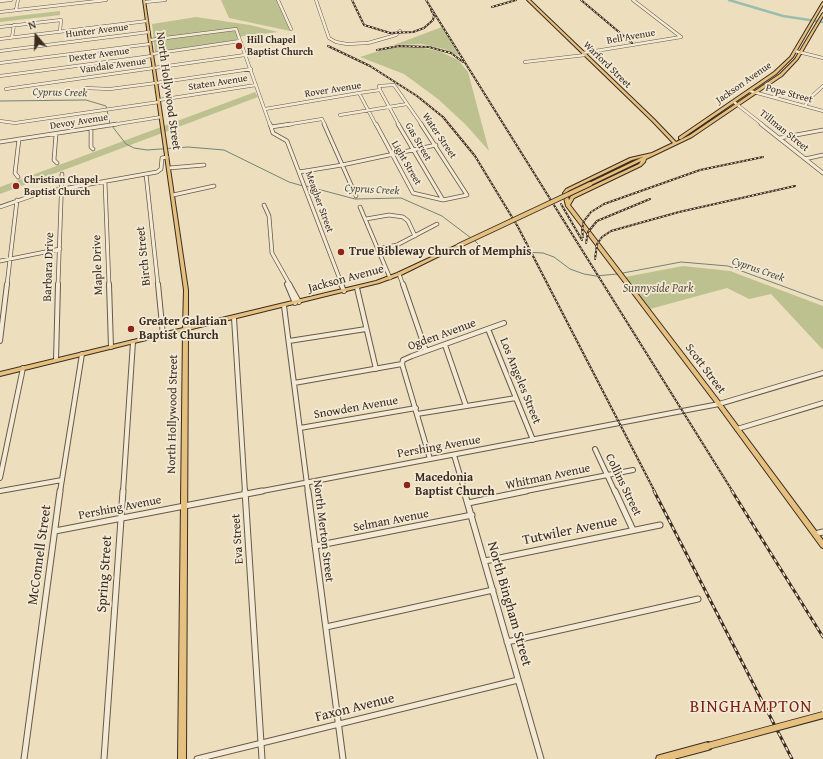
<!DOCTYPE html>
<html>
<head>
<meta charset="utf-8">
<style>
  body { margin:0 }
  #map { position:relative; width:823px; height:759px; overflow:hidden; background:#eddfbe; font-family:"Gentium Book Plus",serif }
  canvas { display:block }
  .north { position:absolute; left:16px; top:16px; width:40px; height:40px; -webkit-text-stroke:3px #f3ead5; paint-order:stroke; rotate:341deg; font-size:11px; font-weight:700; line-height:16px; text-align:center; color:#3b2c21 }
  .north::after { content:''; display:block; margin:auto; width:14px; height:18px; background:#3b2c21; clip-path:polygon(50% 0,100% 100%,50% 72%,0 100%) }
</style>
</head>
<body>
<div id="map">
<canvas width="823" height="759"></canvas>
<div class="north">N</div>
</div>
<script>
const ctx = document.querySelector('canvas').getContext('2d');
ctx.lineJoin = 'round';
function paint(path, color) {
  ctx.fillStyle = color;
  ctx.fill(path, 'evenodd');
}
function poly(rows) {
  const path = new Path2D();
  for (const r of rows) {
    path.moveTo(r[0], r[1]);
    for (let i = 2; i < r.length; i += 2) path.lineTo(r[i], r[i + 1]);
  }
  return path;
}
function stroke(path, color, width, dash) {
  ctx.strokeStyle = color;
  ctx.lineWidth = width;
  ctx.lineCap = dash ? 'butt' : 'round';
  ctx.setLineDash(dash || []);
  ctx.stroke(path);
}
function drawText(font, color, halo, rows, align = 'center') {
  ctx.font = font + ' "Gentium Book Plus",serif';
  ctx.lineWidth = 3.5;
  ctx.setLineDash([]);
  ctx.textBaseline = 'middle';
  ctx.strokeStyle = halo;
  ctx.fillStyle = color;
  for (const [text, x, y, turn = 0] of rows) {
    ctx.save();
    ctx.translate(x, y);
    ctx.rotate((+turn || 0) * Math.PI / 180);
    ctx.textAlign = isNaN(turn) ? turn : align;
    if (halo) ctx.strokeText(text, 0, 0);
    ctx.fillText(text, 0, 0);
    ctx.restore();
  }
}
const green = poly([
  [221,0,276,0,290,31,229,18],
  [60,11,60,15,0,22,0,18],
  [196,17,250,25,278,32,237,37,237,40,155,52,152,24],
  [442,27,459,56,444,49,422,44,394,45],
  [403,47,418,47,439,51,458,60,468,72,489,151,466,125,438,99,404,74,360,57,385,49],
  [255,92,258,97,0,194,0,187],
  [683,266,730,271,823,306,823,350,771,294,749,299,727,288,650,309,625,277]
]);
const stream = poly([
  [0,101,86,100,106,106,110,124],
  [112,126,126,144,134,148,147,150,188,147,224,150,289,182,303,186],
  [306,186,355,199,401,198,442,216,471,238],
  [474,240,481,247,490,250,543,253,554,257,570,269,584,274,596,276,617,274],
  [623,273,681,262,728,266,823,301]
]);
const canal = poly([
  [729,0,783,16,823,22]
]);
const minorFar3 = poly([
  [278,0,291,29],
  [316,0,329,38,336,42,347,44,368,43,396,35,400,31],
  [633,0,681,37],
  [0,1,11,0],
  [145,2,165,0],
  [16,10,18,0],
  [0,12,106,0],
  [0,27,61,20,60,31],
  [12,37,14,25],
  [0,39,147,21],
  [150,40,236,29,270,125],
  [0,51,149,32],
  [795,51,823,58],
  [583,53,681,37],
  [152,54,240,41],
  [525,62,585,55],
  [0,63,150,44],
  [0,76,152,56],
  [156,83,251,69],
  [85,88,110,89,156,83],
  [6,89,245,55],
  [380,90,399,125],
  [750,91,823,111],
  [359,93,376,125],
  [359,93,380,90,379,86,394,85,422,125],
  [159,100,256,85],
  [734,102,763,125],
  [805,106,810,98,823,86],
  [265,109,359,93],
  [340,115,407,104],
  [0,121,15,123,159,102],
  [111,125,161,117],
  [285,125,322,119,325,125]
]);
const minorFar2 = poly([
  [270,124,273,133,287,141,342,285],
  [324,124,356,196],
  [376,124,413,193,443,200,467,195,421,124],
  [398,124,443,200],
  [761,124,823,173],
  [271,127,291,124],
  [91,128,91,147,93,149],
  [56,134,54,160,57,163],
  [780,138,823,130],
  [0,142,117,124],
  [805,159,823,155],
  [169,168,204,165],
  [299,172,342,165,436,145],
  [146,174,158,285],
  [18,177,15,173,19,139],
  [105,182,109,285],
  [173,195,214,186],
  [264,205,269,216,272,253,290,285],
  [0,207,40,193,157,172,161,169,162,158,167,157],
  [360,207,390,278],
  [366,219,389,215,403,217,408,221,415,236],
  [377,249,397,245,437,224],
  [0,261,60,249],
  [399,274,403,285],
  [7,285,17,200],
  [58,285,62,174]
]);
const minorFar1 = poly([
  [109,284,111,347],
  [158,284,163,335],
  [287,284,295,303],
  [289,284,299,302],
  [341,284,344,291],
  [403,284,426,351],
  [357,288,376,369],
  [284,306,308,492],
  [234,318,245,492],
  [488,329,533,440],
  [0,341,7,284],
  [289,341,366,329],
  [445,345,466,406],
  [56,360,58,284],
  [402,364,430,459],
  [294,383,402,364,403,360,412,356,504,323],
  [417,414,516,398],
  [300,428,416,408],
  [737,429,823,403],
  [595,449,615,492],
  [454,455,465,492],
  [0,478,23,368],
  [0,491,62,480],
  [60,492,82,354],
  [123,492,133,342],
  [257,492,719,404,823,373],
  [521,492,633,470]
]);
const minor = poly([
  [245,491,262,759],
  [308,491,343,759],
  [464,491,541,759],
  [615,491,633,530],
  [468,503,526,491],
  [55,531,262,491],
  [815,534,823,532],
  [315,546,472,515],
  [485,561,660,525],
  [326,627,493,590],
  [507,642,698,599],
  [24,759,60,491],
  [104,759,123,491],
  [197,759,518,680]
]);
const major = poly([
  [143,0,145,0,188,290,188,326,376,281,397,273,457,245,459,245,460,246,401,275,379,283,188,330,186,759,178,759,183,331,0,376,0,372,183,328,184,290,143,0],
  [527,0,530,0,654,119,676,142,690,135,780,74,795,59,822,14,823,13,823,16,798,59,782,76,692,137,646,159,645,162,641,166,574,198,570,205,721,403,823,540,823,548,821,547,717,405,566,206,563,193,566,189,630,158,652,153,673,143,652,121,527,0],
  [643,157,589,183,589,185,591,185,641,161,639,164,571,196,569,200,567,193,568,191,632,160,643,157],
  [823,2,823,5,793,57,776,74,681,139,679,139,679,137,774,72,790,57,822,3,823,2],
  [708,742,711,743,712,746,711,749,708,750,674,759,656,759,657,756,660,755,708,742]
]);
const railFar1 = poly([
  [352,0,364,25,390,33,413,32,424,28,433,20,434,15,431,10],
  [426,0,733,492],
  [581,0,632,43],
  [492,7,516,0],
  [328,46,370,66,417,96,443,117,475,156,518,227,655,492],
  [377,50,399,46,429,47,451,53,463,62],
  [561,204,582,240],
  [583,237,582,229,584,221,591,212,604,204,700,170,763,157],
  [586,243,588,232,597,221,650,199],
  [595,259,597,244,602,237,611,231,679,212,795,186]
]);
const rail = poly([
  [654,491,792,759],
  [732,491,823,637]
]);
const majorBridgeFar1 = poly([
  [458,246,590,184]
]);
const majorBridge = poly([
  [708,746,823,715]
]);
const markers = [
  [239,46,4,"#8f2418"],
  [16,186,4,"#8f2418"],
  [341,252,4,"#8f2418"],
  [131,329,4,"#8f2418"],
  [407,485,4,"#8f2418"]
];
const farStreetnames = [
  ["Hunter Avenue",97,31,-7],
  ["Bell Avenue",631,37,-10],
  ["Dexter Avenue",99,55,-8],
  ["Warford Street",607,65,44],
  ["Vandale Avenue",113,66,-8],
  ["Staten Avenue",218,83,-9],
  ["Jackson Avenue",744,83,-35],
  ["Rover Avenue",333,90,-9],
  ["Pope Street",789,94,15],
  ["Devoy Avenue",79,122,-9],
  ["Tillman Street",784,131,39],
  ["Water Street",439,136,56],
  ["Gas Street",418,142,60],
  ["Light Street",406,163,60],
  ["Meagher Street",319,202,70]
];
const farPoinames = [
  ["Hill Chapel",247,40],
  ["Baptist Church",247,52],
  ["Christian Chapel",24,180],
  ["Baptist Church",24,192]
];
const farWaternames = [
  ["Cyprus Creek",60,93,1],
  ["Cyprus Creek",372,190,3],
  ["Cyprus Creek",758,270,19]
];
const streetNames = [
  ["North Hollywood Street",168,91,82],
  ["Birch Street",144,256,-96],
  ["Maple Drive",98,265,-92],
  ["Barbara Drive",49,267,-88],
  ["Jackson Avenue",346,279,-15],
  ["Ogden Avenue",442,335,-20],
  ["Scott Street",705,369,53],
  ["Los Angeles Street",520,381,68],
  ["Snowden Avenue",356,408,-10],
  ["North Hollywood Street",173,414,-89],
  ["Pershing Avenue",439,447,-10],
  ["Whitman Avenue",548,477,-12],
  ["Collins Street",623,485,64],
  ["Pershing Avenue",120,508,-11],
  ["Selman Avenue",391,521,-11],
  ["North Merton Street",323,531,83],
  ["Eva Street",238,539,-94]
];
const poiNames = [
  ["True Bibleway Church of Memphis",349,252],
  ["Greater Galatian",139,322],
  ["Baptist Church",139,336],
  ["Macedonia",415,478],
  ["Baptist Church",415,492]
];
const parkNames = [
  ["Sunnyside Park",658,289]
];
const nearStreetnames = [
  ["Tutwiler Avenue",570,531,-12],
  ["McConnell Street",40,555,-82],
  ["Spring Street",105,574,-86],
  ["North Bingham Street",509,604,74],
  ["Faxon Avenue",355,708,-14]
];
const nearQuarternames = [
  ["BINGHAMPTON",751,708]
];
paint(green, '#bcc18f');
stroke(stream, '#738376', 1);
stroke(canal, '#99bdaf', 2.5);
stroke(minorFar3, '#685948', 3.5);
stroke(minorFar2, '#685948', 4.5);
stroke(minorFar1, '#685948', 6);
stroke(minor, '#685948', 7);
stroke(major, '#3b2c21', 2);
stroke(minorFar3, '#f3ead5', 2.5);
stroke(minorFar2, '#f3ead5', 3);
stroke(minorFar1, '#f3ead5', 4);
stroke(minor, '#f3ead5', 5);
paint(major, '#e6c07f');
stroke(railFar1, '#3b2c21', 2);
stroke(rail, '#3b2c21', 3);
stroke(railFar1, '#f3ead5', 1, [2]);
stroke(rail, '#f3ead5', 1.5, [4]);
stroke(majorBridgeFar1, '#3b2c21', 5.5, []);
stroke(majorBridge, '#3b2c21', 8, []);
stroke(majorBridgeFar1, '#e6c07f', 4);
stroke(majorBridge, '#e6c07f', 6);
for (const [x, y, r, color] of markers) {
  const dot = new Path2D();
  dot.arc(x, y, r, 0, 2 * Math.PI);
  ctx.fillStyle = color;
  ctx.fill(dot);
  stroke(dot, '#f3ead5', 1.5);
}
drawText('10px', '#3b2c21', '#f3ead5', farStreetnames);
drawText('bold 10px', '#3b2c21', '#f3ead5', farPoinames, 'left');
drawText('italic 11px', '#525044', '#f3ead5', farWaternames);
drawText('12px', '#3b2c21', '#f3ead5', streetNames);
drawText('bold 12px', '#3b2c21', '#f3ead5', poiNames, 'left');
drawText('italic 12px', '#5b513c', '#f3ead5', parkNames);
drawText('14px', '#3b2c21', '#f3ead5', nearStreetnames);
ctx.letterSpacing = '1px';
drawText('17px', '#7a1f14', '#f3ead5', nearQuarternames);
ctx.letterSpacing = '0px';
</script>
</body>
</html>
